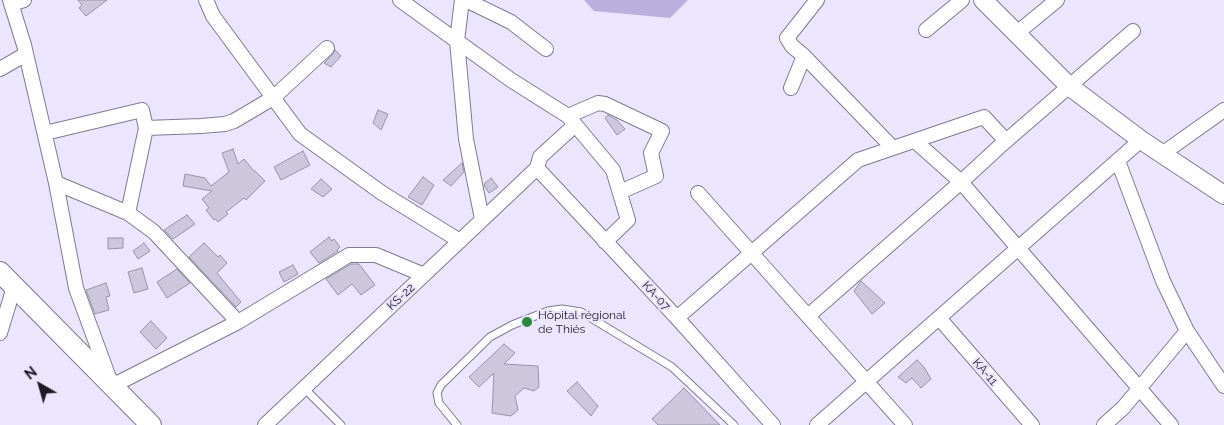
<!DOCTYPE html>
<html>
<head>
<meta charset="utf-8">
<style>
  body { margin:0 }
  #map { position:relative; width:1224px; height:425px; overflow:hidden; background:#ebe6fd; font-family:Raleway,sans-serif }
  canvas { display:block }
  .north { position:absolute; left:15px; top:360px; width:50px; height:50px; -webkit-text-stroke:4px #ebe6fd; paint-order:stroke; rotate:322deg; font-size:14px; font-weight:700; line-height:20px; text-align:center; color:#1d1c24 }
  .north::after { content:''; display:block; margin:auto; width:18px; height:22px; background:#1d1c24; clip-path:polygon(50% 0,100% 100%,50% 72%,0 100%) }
</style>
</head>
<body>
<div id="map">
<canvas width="1224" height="425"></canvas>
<div class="north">N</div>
</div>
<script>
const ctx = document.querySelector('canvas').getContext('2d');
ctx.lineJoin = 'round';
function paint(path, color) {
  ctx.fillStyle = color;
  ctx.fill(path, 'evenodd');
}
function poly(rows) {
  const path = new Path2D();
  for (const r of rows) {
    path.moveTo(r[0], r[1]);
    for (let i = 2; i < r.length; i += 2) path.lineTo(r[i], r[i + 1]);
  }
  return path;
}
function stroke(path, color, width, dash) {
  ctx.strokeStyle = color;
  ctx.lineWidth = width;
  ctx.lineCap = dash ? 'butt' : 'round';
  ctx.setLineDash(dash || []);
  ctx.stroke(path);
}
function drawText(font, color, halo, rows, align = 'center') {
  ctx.font = font + ' Raleway,sans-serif';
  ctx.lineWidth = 4.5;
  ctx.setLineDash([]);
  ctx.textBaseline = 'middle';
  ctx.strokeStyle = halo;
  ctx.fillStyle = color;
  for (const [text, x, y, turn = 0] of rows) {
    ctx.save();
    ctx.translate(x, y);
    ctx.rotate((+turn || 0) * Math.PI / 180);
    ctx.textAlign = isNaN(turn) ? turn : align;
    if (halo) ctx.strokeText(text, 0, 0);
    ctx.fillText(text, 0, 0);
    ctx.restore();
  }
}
const green = poly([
  [584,0,688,0,670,18,594,11]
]);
const building = poly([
  [78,0,107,0,86,16,79,8,82,5,78,0],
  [335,50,341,56,331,67,324,63,333,54,335,50],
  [378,110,388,114,381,130,373,123,378,110],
  [608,115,617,120,625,129,617,135,605,118,608,115],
  [233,149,238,164,244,159,254,171,255,171,265,181,246,200,244,198,226,212,228,214,218,222,216,219,214,220,206,210,209,208,202,199,212,191,183,186,185,174,205,178,211,186,229,172,222,153,233,149],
  [303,151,310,165,281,180,274,167,303,151],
  [462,163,464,172,451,186,443,180,462,163],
  [423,177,434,185,422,205,408,197,423,177],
  [491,178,498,187,489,193,485,187,484,184,491,178],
  [321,179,332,189,323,197,311,189,321,179],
  [187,215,195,224,173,239,164,230,187,215],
  [329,237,332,241,334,239,340,247,337,250,338,251,319,263,310,252,329,237],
  [108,238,123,238,123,248,108,249,108,238],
  [144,243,150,251,138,259,133,251,144,243],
  [204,243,218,257,220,255,227,263,217,273,241,302,236,307,189,257,204,243],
  [351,264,359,264,375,285,361,295,352,284,338,295,326,279,351,264],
  [293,265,298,274,284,282,279,272,293,265],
  [142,268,148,289,134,293,128,272,142,268],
  [177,269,190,283,167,298,157,282,177,269],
  [861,281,885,303,872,314,854,291,861,281],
  [106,283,110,296,106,297,109,310,95,314,86,290,106,283],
  [151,321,167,338,156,349,140,332,151,321],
  [504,344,515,353,504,364,538,366,539,387,534,391,524,388,515,396,518,410,511,416,492,413,494,373,479,387,469,377,504,344],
  [917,360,924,367,931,379,921,388,912,378,906,383,898,377,917,360],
  [577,382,598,406,591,416,567,391,577,382],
  [684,388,720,425,658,425,652,419,684,388]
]);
const service = poly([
  [304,388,341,425],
  [457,425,439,403,437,393,441,385,490,337,512,325,548,311,562,309,581,312,672,367,734,425]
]);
const minor = poly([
  [10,0,24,45,56,183,76,288,112,386,238,322,349,255,376,255,424,275],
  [206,0,213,16,300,134,382,193,460,241],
  [400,0,511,80,568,116,613,170,628,220,605,242],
  [462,0,457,41,466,139,482,219],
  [466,0,511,22,546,49],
  [817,0,787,38,792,46,804,56,893,148],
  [11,4,24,0],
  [926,30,962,0],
  [1017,33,1057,0],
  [0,69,26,54],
  [791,88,804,56],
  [568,116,598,103,605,104,662,131,651,153,656,176,620,192],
  [146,128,201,126,225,124,234,121,273,98,327,48],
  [45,133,142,110,146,128,128,213],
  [915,141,961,182,1171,425],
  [1162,154,1224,110],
  [1118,161,1163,281,1187,331,1224,386],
  [537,168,677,318,773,425],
  [56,183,128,213,154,232,238,322],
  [698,193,905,425],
  [808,316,961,182,999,147,1133,31],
  [677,318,858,160,984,117,1006,141],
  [939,318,1032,425],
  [0,333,14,287],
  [265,425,537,168,540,157,575,125],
  [817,425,1141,140],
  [1104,425,1123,408,1187,331]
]);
const tertiary = poly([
  [983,0,1069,86,1141,140,1224,195]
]);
const secondary = poly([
  [0,272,151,425]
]);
const markers = [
  [527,322,6,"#2b893b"]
];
const streetNames = [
  ["KA-07",656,296,47],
  ["KS-22",401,297,-43],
  ["KA-11",985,372,49]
];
const poiNames = [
  ["Hôpital régional",538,315],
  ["de Thiés",538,329]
];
paint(green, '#bbb0dd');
paint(building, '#ccc7dd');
stroke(building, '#9793a7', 1);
stroke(service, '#7f7b8f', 9);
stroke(minor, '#7f7b8f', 16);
stroke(tertiary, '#7f7b8f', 20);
stroke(secondary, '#7f7b8f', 22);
stroke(service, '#fff', 7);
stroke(minor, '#fff', 14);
stroke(tertiary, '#fff', 18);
stroke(secondary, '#fff', 20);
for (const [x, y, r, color] of markers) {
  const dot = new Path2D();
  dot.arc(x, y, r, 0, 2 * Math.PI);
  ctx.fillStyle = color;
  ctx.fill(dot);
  stroke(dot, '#ebe6fd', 2);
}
drawText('12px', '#1d1c24', '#ebe6fd', streetNames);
drawText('12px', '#1d1c24', '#ebe6fd', poiNames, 'left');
</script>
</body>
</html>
